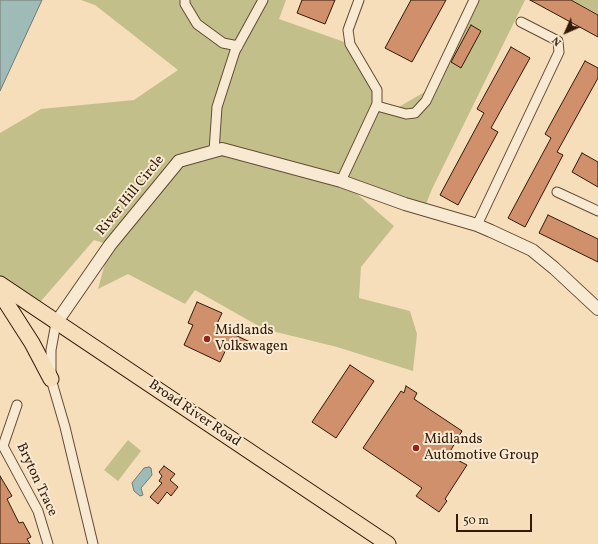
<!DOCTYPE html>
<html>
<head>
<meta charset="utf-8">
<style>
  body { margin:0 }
  #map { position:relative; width:598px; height:544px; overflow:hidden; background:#f5deb9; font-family:Vollkorn,serif }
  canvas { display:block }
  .north { position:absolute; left:546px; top:12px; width:40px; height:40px; -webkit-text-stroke:3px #f8ead2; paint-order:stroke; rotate:225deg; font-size:11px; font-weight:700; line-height:16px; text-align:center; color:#331906 }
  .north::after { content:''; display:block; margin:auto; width:14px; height:18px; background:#331906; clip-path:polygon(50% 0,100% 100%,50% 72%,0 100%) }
  .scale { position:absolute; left:456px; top:514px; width:76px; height:18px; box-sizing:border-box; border:2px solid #331906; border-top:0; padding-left:5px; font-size:12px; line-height:14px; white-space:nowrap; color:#331906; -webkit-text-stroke:3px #f8ead2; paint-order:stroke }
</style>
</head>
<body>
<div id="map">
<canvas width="598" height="544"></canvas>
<div class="north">N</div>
<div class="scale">50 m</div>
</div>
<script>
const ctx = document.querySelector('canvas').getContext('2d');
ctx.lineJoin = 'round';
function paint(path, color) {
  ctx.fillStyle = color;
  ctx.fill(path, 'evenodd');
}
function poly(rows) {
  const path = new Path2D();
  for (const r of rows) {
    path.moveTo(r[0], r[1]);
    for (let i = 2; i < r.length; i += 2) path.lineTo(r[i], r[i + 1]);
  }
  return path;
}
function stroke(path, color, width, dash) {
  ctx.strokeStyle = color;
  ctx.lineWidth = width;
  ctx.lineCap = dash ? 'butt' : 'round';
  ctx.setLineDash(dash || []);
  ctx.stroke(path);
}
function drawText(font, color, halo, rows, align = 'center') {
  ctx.font = font + ' Vollkorn,serif';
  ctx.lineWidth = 4;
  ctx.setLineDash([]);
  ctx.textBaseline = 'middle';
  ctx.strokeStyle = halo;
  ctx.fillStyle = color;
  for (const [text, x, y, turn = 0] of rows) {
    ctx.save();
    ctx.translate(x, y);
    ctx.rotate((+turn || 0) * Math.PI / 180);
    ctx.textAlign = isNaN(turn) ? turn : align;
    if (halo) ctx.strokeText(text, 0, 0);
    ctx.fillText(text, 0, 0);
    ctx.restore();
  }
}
const green = poly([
  [81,0,286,0,279,19,350,44,377,90,377,104,392,111,433,87,474,0,525,0,432,189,424,209,342,181,394,226,361,267,359,298,410,311,417,334,413,371,337,347,264,329,195,290,185,304,128,274,98,289,110,245,94,240,35,308,0,284,0,133,41,109,134,100,178,70,95,5],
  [572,0,598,0,598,14],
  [128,440,141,451,118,481,104,470]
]);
const water = poly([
  [0,0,42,0,0,91,0,0],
  [149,467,151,468,152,475,141,488,143,495,140,496,134,491,132,483,144,468,149,467]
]);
const building = poly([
  [302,0,335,0,325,24,297,13,302,0],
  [411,0,446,0,412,62,385,48,411,0],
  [530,0,571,0,598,15,598,37,530,0],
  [471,25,481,31,461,68,451,62,471,25],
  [511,47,530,58,491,128,498,132,458,205,440,195,484,113,477,109,511,47],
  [585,61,598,68,598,78,557,152,563,155,525,227,508,218,551,138,545,134,585,61],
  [582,153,598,162,598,187,572,172,582,153],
  [548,215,598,239,598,262,539,233,548,215],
  [197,302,222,313,216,326,250,342,247,349,230,341,220,362,184,345,193,325,188,323,197,302],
  [350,365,374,381,336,438,312,422,350,365],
  [406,386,417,393,414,399,462,431,448,455,467,465,445,499,447,501,439,512,416,496,422,488,363,448,401,391,404,393,406,386],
  [164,466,175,474,170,480,178,487,171,496,167,492,158,504,150,497,162,483,159,481,162,476,159,472,164,466],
  [0,476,12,496,7,499,19,523,23,522,31,537,27,539,30,544,0,544,0,476]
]);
const minor = poly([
  [185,0,185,4,197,24,223,43,238,46],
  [377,106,406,114,415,113,426,101,474,0],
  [214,151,217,107,235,51,263,0],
  [341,181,377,104,377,90,350,44,348,30,359,0],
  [557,192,598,211],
  [477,225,559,52,558,41,521,22],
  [56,323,51,350,51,379,65,427,93,544],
  [17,405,3,446,38,511,48,544]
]);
const tertiary = poly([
  [56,323,110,245,179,161,222,149,341,181,405,204,477,225,491,231,532,250,554,268,598,309]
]);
const primary = poly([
  [0,284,388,544],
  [0,293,32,343,51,379]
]);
const markers = [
  [207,339,4,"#8f2418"],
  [416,448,4,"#8f2418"]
];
const streetNames = [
  ["River Hill Circle",131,196,-51],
  ["Broad River Road",194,414,34],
  ["Bryton Trace",36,480,65]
];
const poiNames = [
  ["Midlands",215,331],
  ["Volkswagen",215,347],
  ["Midlands",424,440],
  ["Automotive Group",424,456]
];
paint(green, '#c2bf8b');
paint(water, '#9fbbb8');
stroke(water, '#747a71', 1);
paint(building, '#d0906c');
stroke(building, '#331906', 1);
stroke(minor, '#644a33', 11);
stroke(tertiary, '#644a33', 14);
stroke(primary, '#331906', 17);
stroke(minor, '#f8ead2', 9);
stroke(tertiary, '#f8ead2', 12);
stroke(primary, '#f5deb9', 15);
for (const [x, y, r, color] of markers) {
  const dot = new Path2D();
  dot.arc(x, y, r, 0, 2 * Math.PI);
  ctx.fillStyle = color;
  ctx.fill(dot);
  stroke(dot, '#f8ead2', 1.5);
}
drawText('14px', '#331906', '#f8ead2', streetNames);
drawText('14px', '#331906', '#f8ead2', poiNames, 'left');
</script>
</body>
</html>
